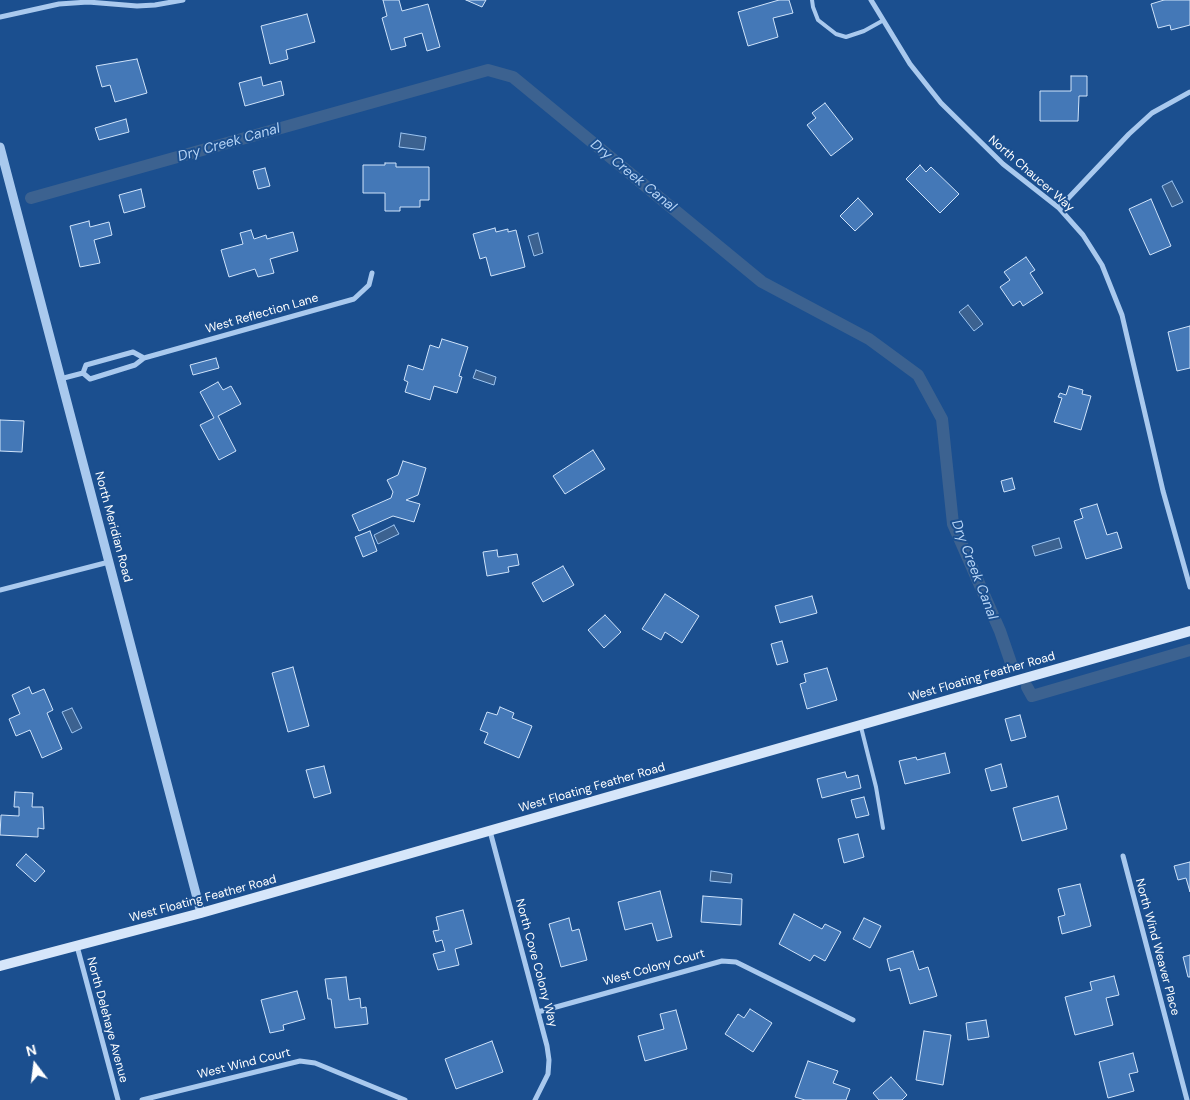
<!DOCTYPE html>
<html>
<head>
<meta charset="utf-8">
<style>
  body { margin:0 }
  #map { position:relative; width:1190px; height:1100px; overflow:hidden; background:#1b4f8f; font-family:"DM Sans",sans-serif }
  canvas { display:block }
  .north { position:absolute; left:10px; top:1040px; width:50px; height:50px; -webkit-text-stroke:4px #1b4f8f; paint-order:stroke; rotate:345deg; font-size:14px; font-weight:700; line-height:20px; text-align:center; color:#fff }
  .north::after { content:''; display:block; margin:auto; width:18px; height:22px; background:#fff; clip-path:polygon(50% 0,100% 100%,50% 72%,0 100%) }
</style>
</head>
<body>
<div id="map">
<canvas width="1190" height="1100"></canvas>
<div class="north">N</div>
</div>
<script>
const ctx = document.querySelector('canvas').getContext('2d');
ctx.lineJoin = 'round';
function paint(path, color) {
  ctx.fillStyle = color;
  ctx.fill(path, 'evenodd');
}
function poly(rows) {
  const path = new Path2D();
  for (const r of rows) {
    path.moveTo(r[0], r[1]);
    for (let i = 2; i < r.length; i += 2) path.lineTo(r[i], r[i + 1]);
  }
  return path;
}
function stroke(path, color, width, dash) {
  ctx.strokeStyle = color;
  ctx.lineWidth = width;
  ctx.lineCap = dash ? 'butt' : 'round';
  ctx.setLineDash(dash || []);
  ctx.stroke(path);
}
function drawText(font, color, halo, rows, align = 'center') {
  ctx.font = font + ' "DM Sans",sans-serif';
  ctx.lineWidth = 4;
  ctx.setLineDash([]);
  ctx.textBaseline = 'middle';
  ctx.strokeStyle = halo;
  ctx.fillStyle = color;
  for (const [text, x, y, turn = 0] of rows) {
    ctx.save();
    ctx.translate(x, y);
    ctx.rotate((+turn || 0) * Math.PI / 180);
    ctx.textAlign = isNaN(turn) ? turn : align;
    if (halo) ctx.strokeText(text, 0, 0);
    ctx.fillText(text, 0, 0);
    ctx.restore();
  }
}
const water = poly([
  [401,133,426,137,424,150,399,147,401,133],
  [1172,181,1183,202,1172,207,1162,186,1172,181],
  [538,233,543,253,534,256,528,236,538,233],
  [968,305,983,324,974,331,959,312,968,305],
  [476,370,496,377,494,385,473,378,476,370],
  [394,525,399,534,378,544,374,535,394,525],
  [1059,538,1062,548,1035,556,1032,546,1059,538],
  [72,708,82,728,72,733,62,712,72,708],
  [711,871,732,874,731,883,710,881,711,871]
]);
const canal = poly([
  [31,198,488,70,513,77,762,282,869,339,918,375,942,419,953,524,1000,631,1011,663],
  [1027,687,1032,696,1190,650]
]);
const building = poly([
  [383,0,399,0,402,11,428,4,440,47,427,51,422,33,404,38,406,46,391,50,382,18,387,16,383,0],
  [466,0,486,0,482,7,466,0],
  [779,0,789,0,793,13,773,18,778,37,748,46,738,12,779,0],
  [1164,0,1190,0,1190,25,1171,30,1170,25,1158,28,1151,4,1164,0],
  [307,14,315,42,286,50,288,59,270,64,261,26,307,14],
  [137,59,147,93,115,102,110,85,102,87,96,66,137,59],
  [1071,76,1087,76,1087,96,1079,96,1078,121,1040,121,1040,91,1071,91,1071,76],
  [261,77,263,86,281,81,284,95,245,106,239,83,261,77],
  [825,103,853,139,831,156,807,125,816,118,812,113,825,103],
  [126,119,129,132,99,140,95,128,126,119],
  [385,163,396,163,396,167,429,167,429,200,420,200,420,207,400,207,400,211,385,211,385,193,363,193,363,165,385,165,385,163],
  [920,165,926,172,931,167,959,194,940,213,906,179,920,165],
  [265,168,270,186,258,189,253,171,265,168],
  [141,189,145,207,124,213,119,195,141,189],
  [858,198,873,214,855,231,840,216,858,198],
  [1151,199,1171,246,1150,255,1129,209,1151,199],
  [89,221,90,227,109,222,112,235,94,240,100,263,80,267,70,226,89,221],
  [495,228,496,232,508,229,508,232,516,230,525,267,491,276,486,257,480,259,473,234,495,228],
  [251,230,254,239,266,235,267,239,293,232,298,251,270,259,274,273,258,277,255,269,229,277,221,250,243,244,240,233,251,230],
  [1026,257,1035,270,1030,273,1043,293,1023,306,1020,301,1013,306,1000,287,1010,280,1004,272,1026,257],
  [1190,326,1190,368,1177,371,1168,332,1190,326],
  [442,339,468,347,459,376,462,377,457,393,434,386,430,400,405,392,408,382,404,380,408,365,423,370,430,345,439,348,442,339],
  [216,358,219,368,193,375,190,365,216,358],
  [218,382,223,390,231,386,241,404,218,416,236,451,219,460,200,425,214,418,200,392,218,382],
  [1069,386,1083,390,1082,394,1091,396,1081,430,1054,422,1062,398,1058,397,1060,393,1066,395,1069,386],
  [0,420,24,421,22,452,0,451,0,420],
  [593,450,605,469,565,494,553,476,593,450],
  [403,461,426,468,418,495,406,500,420,504,414,522,393,516,359,531,352,515,391,498,393,492,387,480,398,475,403,461],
  [1012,478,1015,489,1004,492,1001,481,1012,478],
  [1097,504,1107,535,1117,532,1122,548,1086,559,1074,521,1083,518,1080,509,1097,504],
  [370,531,377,551,363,557,355,537,370,531],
  [497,550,498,557,517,554,519,565,508,567,509,572,487,576,483,552,497,550],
  [563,566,574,585,543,602,532,583,563,566],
  [665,594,699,616,682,643,665,632,661,640,642,629,665,594],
  [812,596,817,613,780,623,775,606,812,596],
  [605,615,621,632,604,648,588,630,605,615],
  [782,641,788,662,777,665,771,644,782,641],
  [293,667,309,726,288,732,272,673,293,667],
  [827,668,837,700,807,709,800,684,806,682,804,674,827,668],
  [29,687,32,694,44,689,53,710,47,713,62,749,42,758,30,730,16,736,9,719,20,714,12,695,29,687],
  [500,707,514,713,512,718,532,726,519,758,484,743,488,733,480,730,487,712,497,715,500,707],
  [1020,715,1026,737,1011,741,1005,719,1020,715],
  [945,753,950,773,905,784,899,761,916,757,917,760,945,753],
  [1001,764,1007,787,991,791,985,769,1001,764],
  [324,766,331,793,314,798,306,770,324,766],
  [845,772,847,778,858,775,861,788,822,798,817,779,845,772],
  [15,792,33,793,32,807,43,807,44,829,38,828,38,837,0,835,1,815,19,816,19,807,14,807,15,792],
  [1058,796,1067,829,1022,841,1013,808,1058,796],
  [864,797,869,815,856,818,851,800,864,797],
  [858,834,864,857,844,863,838,839,858,834],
  [26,854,45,871,35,882,16,865,26,854],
  [1190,862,1190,892,1186,878,1178,880,1174,866,1190,862],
  [1080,884,1091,926,1062,934,1058,917,1065,915,1058,889,1080,884],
  [660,891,672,937,657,941,652,923,625,930,618,902,660,891],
  [703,896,742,899,741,925,701,922,703,896],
  [463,910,472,944,455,949,459,965,438,970,433,954,445,951,442,940,436,942,433,931,439,930,436,917,463,910],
  [794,914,822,929,825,924,841,932,825,961,814,955,810,961,779,944,794,914],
  [569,918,572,931,579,929,587,960,561,967,549,924,569,918],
  [864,918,881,926,870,948,853,939,864,918],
  [913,951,919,970,928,967,937,996,910,1004,900,968,890,971,887,959,913,951],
  [1190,955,1190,977,1188,977,1183,957,1190,955],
  [1114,976,1119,995,1106,998,1113,1025,1075,1035,1065,997,1092,990,1090,982,1114,976],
  [346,977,349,1000,360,998,361,1008,366,1007,368,1024,335,1028,331,999,328,999,325,979,346,977],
  [297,991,305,1019,283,1025,284,1030,270,1033,261,1000,297,991],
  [750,1009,772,1023,753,1052,725,1034,738,1014,744,1018,750,1009],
  [676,1010,687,1049,645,1061,638,1036,664,1029,660,1014,676,1010],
  [986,1020,989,1037,968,1040,966,1023,986,1020],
  [924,1031,951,1035,943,1085,916,1080,924,1031],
  [492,1041,503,1072,456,1089,445,1059,492,1041],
  [1133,1053,1138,1072,1129,1074,1134,1091,1108,1098,1099,1062,1133,1053],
  [808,1061,838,1071,833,1083,850,1089,846,1100,805,1100,795,1097,808,1061],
  [891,1077,907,1095,902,1100,879,1100,873,1093,891,1077]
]);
const service = poly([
  [812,0,813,7,818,20,836,34,846,37,864,31,882,21],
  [861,727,876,787,883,828]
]);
const minor = poly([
  [871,0,910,64,941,103,1003,164,1059,208,1083,235,1102,265,1122,315,1163,491,1190,587],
  [0,17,59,4,88,2,137,6,155,5,183,0],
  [1059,208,1129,134,1152,113,1190,92],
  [144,358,133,352,86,365,83,373,90,379,135,365,144,358,354,299,369,285,372,273],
  [60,379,83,373],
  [0,590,109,562],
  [490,831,547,1046,549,1060,548,1074,535,1100],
  [1123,856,1187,1100],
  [77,946,118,1100],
  [538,1012,722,961,736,962,853,1020],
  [142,1100,300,1061,315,1063,405,1100]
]);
const tertiary = poly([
  [0,147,201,913]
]);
const secondary = poly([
  [0,966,201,913,1190,631]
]);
const streetNames = [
  ["North Chaucer Way",1031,174,41],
  ["West Reflection Lane",262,314,-16],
  ["North Meridian Road",113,527,75],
  ["West Floating Feather Road",982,677,-16],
  ["West Floating Feather Road",592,788,-16],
  ["West Floating Feather Road",203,899,-15],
  ["North Wind Weaver Place",1157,947,75],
  ["North Cove Colony Way",536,963,75],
  ["West Colony Court",654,968,-16],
  ["North Delehaye Avenue",107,1020,75],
  ["West Wind Court",244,1064,-14]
];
const waterNames = [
  ["Dry Creek Canal",229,143,-16],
  ["Dry Creek Canal",633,176,39],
  ["Dry Creek Canal",974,570,69]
];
paint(water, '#3c6290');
stroke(water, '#9cc4f0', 1);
stroke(canal, '#3c6290', 12);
paint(building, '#4478b7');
stroke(building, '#cfe3fa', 1);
stroke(service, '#a9c9ee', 4);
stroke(minor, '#a9c9ee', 5);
stroke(tertiary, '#a9c9ee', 9);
stroke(secondary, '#d6e6fa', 10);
drawText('12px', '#fff', '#1b4f8f', streetNames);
drawText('italic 14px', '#b5d3f5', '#1b4f8f', waterNames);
</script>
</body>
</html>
